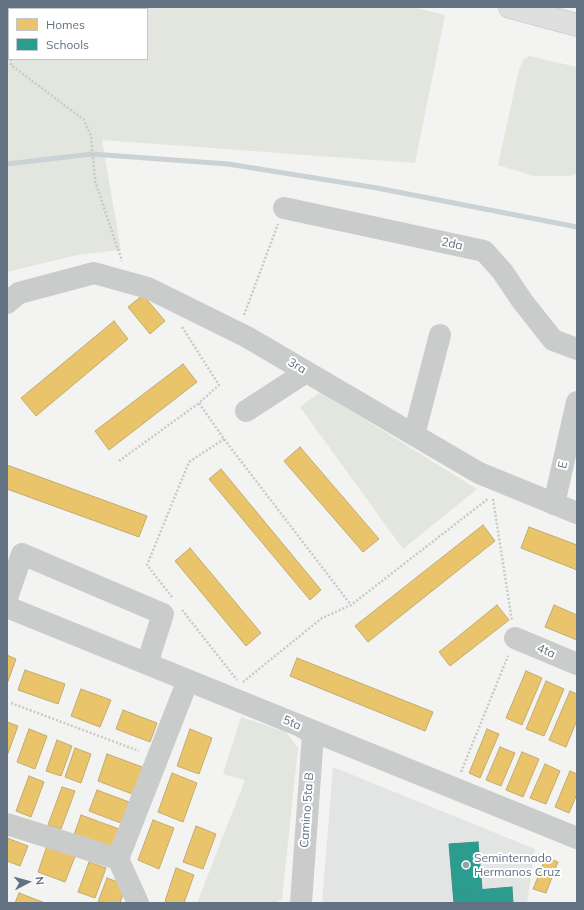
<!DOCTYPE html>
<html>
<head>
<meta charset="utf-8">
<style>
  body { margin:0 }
  #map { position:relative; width:584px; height:910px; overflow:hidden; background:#f3f3f1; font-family:Mulish,sans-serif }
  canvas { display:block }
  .frame { position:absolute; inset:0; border:8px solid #637282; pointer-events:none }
  .legend { position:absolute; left:8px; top:8px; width:140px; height:52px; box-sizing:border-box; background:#fff; border:1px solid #c1c7cd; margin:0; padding:5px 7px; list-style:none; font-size:12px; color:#637282 }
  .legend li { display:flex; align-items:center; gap:8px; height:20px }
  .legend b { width:20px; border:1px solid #c1c7cd }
  .north { position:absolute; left:8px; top:862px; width:40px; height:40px; -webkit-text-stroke:3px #fff; paint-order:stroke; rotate:84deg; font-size:11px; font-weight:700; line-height:16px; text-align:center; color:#637282 }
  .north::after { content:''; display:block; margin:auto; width:14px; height:18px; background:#637282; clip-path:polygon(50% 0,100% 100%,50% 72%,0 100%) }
</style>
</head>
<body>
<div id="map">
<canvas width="584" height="910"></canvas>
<div class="frame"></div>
<ul class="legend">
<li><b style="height:11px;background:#e9c46a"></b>Homes</li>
<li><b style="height:11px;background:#2a9d8f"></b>Schools</li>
</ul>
<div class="north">N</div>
</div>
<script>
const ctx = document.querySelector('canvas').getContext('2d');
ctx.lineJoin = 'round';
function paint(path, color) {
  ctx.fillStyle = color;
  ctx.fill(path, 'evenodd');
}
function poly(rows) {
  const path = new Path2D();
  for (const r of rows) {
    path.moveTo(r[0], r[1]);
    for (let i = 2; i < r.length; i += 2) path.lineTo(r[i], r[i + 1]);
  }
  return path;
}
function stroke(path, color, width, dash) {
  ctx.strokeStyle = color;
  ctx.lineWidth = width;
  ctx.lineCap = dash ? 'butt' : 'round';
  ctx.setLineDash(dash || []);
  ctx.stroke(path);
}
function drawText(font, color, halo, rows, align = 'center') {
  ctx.font = font + ' Mulish,sans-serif';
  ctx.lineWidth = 4;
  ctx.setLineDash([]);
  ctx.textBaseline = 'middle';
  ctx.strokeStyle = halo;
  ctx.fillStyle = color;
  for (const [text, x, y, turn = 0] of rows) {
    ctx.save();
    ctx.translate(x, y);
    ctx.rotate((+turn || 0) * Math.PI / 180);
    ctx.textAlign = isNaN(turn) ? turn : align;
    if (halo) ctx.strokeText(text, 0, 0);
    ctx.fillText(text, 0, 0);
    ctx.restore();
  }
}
const built = poly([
  [333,767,535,849,527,903,322,903]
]);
const green = poly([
  [7,7,413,7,445,15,415,163,102,140,121,250,77,255,7,272],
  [9,9,147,9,147,59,9,59],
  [529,56,577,67,577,173,571,176,534,176,498,165,519,69,524,59],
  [319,393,328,397,477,489,403,549,300,407],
  [241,717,286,732,298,748,282,899,274,903,197,903,245,780,223,774]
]);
const homes = poly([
  [143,295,165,321,150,334,128,307,143,295],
  [114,321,128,339,36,416,21,398,114,321],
  [183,364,197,382,109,450,95,431,183,364],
  [300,447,379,539,363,552,284,461,300,447],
  [7,465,147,516,139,537,7,489,7,465],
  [221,469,321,590,310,600,209,479,221,469],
  [483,525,495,541,368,642,355,626,483,525],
  [529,527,577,545,577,570,521,548,529,527],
  [190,548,261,633,246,646,175,561,190,548],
  [497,605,509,620,450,666,439,652,497,605],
  [554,605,577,615,577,640,545,627,554,605],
  [7,655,16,659,7,684,7,655],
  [297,658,433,712,425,731,290,676,297,658],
  [25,670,65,684,58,704,18,690,25,670],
  [526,671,542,678,522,725,506,718,526,671],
  [546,681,564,689,544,736,526,729,546,681],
  [81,689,111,700,100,727,71,716,81,689],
  [570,691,577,694,577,720,566,747,549,740,570,691],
  [123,710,157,723,150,742,116,729,123,710],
  [7,722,18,726,7,756,7,722],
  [29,729,47,736,35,769,17,762,29,729],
  [190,729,212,738,199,774,177,766,190,729],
  [487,729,499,734,480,778,469,773,487,729],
  [57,740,72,746,61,776,46,771,57,740],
  [500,747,515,753,501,786,486,780,500,747],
  [75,748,91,754,81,783,65,777,75,748],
  [522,752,539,759,523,797,506,790,522,752],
  [107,754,145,768,135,795,98,781,107,754],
  [545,764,560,771,546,804,530,798,545,764],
  [570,771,577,774,577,794,569,813,555,807,570,771],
  [172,773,197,783,183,822,158,812,172,773],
  [29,776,44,782,31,817,16,811,29,776],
  [62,787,75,791,61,829,48,825,62,787],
  [97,790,129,802,121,823,89,811,97,790],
  [81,815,119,829,112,849,74,835,81,815],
  [153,820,174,828,159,869,138,860,153,820],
  [196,826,216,834,203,869,183,862,196,826],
  [7,838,28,846,20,866,7,861,7,838],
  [48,843,76,854,65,882,38,872,48,843],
  [546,857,558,862,546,893,533,889,546,857],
  [89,862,106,868,95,898,78,892,89,862],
  [176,868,194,875,184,903,170,903,165,901,176,868],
  [107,878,126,885,120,903,98,902,107,878],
  [19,893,45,903,15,903,19,893]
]);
const schools = poly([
  [478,842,482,889,453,892,449,844,478,842],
  [512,887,513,903,454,903,453,892,512,887]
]);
const stream = poly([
  [7,164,92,154,228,164,377,188,577,227]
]);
const path = poly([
  [11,7,11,9],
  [11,59,11,65,84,120,91,136,95,181,122,261],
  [244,315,278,224],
  [182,327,219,385,199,403,224,439,351,605],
  [119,461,199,403],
  [493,499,512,621],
  [172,597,147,565,189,462,224,439],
  [182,610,237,680],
  [243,682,322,618,351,605,489,498],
  [11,703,139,751],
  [461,772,508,656]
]);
const minor = poly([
  [284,208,484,251,502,271,523,302,553,340,577,349],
  [7,303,19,293,94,273,148,288,247,337,479,473,577,513],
  [246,411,306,372],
  [414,435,440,335],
  [554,504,577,402],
  [7,598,22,554,163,614,147,664],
  [7,607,577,838],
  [515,638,577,664],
  [299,725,313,734,301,903],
  [7,824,118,859],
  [138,903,118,859,188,680]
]);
const major = poly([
  [510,7,577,25]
]);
const markers = [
  [466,865,4,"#959fa9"]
];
const streetNames = [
  ["2da",452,244,12],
  ["3ra",297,366,30],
  ["E",563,465,-77],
  ["4ta",546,651,23],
  ["5ta",292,723,22],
  ["Camino 5ta B",307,810,-86]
];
const poiNames = [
  ["Seminternado",474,858],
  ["Hermanos Cruz",474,872]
];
paint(built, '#e3e5e4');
paint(green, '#e2e6df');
paint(homes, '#e9c46a');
stroke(homes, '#c1ab71', 1);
paint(schools, '#2a9d8f');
stroke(schools, '#3b908b', 1);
stroke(stream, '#cbd2d5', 5);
stroke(major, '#d0d1d0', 24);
stroke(path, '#c8c9c9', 2.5, [2, 2]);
stroke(minor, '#cacccc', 22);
stroke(major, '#dfdfe0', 22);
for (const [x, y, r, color] of markers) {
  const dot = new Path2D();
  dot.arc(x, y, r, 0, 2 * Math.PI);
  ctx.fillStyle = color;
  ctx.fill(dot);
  stroke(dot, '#fff', 1.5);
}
drawText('12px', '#637282', '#fff', streetNames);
drawText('12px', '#637282', '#fff', poiNames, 'left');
</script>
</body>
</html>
